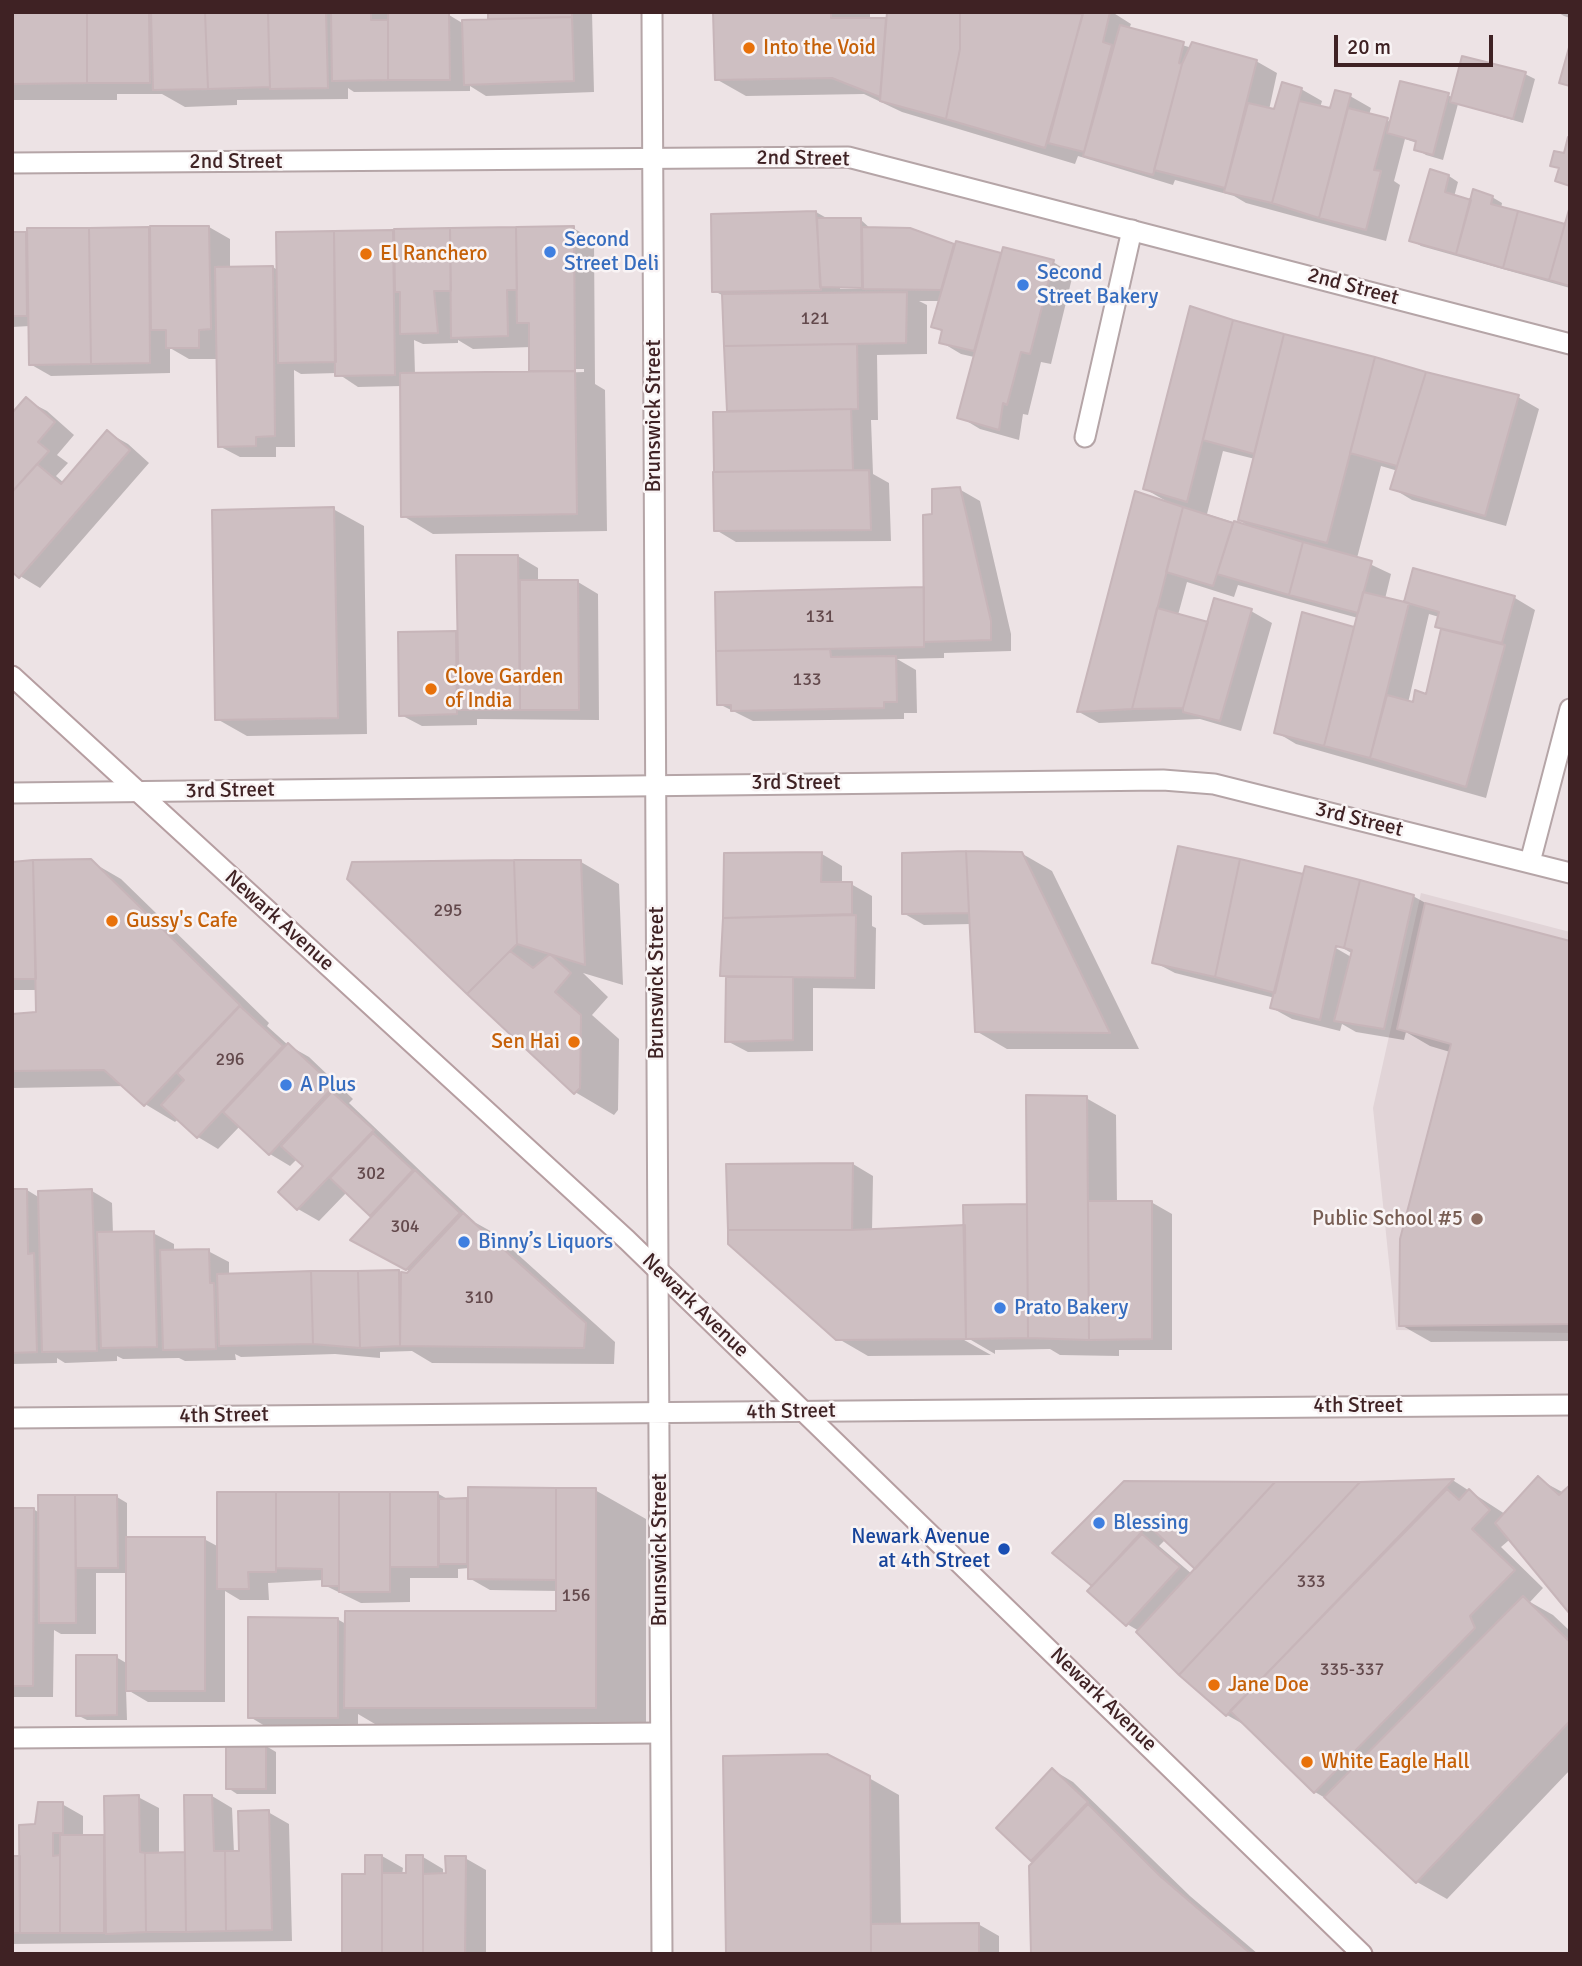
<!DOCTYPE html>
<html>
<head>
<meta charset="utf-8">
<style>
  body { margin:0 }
  #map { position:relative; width:1582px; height:1966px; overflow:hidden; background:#ede3e5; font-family:Signika,sans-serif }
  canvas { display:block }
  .frame { position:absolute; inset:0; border:14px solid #3f2224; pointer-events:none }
  .scale { position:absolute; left:1334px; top:35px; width:159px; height:32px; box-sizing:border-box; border:4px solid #3f2224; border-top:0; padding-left:9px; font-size:21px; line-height:24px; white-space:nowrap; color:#3f2224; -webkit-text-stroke:5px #f9f4f5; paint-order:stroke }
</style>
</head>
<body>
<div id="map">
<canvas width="1582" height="1966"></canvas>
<div class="frame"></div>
<div class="scale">20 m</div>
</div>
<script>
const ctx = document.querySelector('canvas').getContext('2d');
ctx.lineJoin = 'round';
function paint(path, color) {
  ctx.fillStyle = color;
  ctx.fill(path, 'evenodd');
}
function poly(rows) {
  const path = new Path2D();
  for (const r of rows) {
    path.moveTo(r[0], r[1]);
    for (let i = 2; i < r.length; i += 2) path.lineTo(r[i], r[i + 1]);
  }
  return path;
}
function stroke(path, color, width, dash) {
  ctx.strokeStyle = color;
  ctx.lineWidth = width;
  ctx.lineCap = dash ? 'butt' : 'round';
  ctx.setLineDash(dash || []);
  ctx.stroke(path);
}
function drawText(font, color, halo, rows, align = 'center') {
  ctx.font = font + ' Signika,sans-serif';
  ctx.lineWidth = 5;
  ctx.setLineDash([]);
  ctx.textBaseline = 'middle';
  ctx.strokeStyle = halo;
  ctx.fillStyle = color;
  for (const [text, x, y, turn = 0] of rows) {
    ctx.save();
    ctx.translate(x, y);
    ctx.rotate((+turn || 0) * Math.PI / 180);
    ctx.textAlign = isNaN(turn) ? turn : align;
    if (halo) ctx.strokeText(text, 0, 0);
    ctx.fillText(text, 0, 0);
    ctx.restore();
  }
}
const built = poly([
  [1421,893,1570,932,1570,1333,1396,1330,1373,1108]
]);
const shadow = poly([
  [12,12,438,12,439,15,449,15,464,24,490,21,490,12,592,12,594,92,486,96,470,86,470,91,354,92,348,88,348,99,237,100,237,105,185,107,162,94,117,94,117,100,12,100],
  [714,12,870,12,870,20,888,21,889,12,1112,12,1131,24,1129,29,1192,48,1256,61,1277,73,1269,110,1276,111,1301,89,1322,101,1320,108,1332,110,1350,96,1371,108,1369,115,1391,122,1401,83,1453,97,1525,74,1535,79,1523,123,1458,104,1443,160,1426,155,1416,149,1417,143,1405,139,1394,181,1400,185,1386,241,1246,203,1234,196,1175,180,1173,185,1078,156,1075,164,902,112,864,94,746,96,716,79],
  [1557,12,1570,12,1570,18,1564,16],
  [1449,176,1458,182,1454,197,1472,202,1492,197,1502,203,1501,209,1566,227,1570,213,1570,288,1421,246,1411,240],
  [816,212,830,220,861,220,871,229,910,230,955,246,957,243,1002,255,1053,262,1073,274,1051,364,1041,362,1028,415,1023,414,1019,440,980,429,960,417,974,357,961,354,941,342,943,332,933,326,940,301,919,301,927,305,927,354,877,355,878,420,871,420,873,474,889,483,891,541,736,542,716,530,729,412,724,296,714,291],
  [840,286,871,286,870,289,840,289],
  [209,227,230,239,230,268,273,267,279,271,278,233,573,228,594,240,595,384,605,390,607,531,433,534,403,516,402,386,358,387,337,373,301,374,294,370,295,447,276,447,276,457,240,457,219,446,218,359,189,359,170,348,170,373,51,376,30,364,30,326,12,327,12,234,29,236,29,230],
  [414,340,423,344,458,343,458,340,473,349,531,347,531,370,536,373,415,374],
  [549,369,584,369,584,372,549,373],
  [1192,308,1284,336,1518,397,1539,409,1506,526,1412,500,1392,488,1398,471,1381,466,1357,558,1391,574,1385,599,1405,604,1414,570,1515,598,1535,610,1486,798,1296,744,1276,732,1304,614,1355,629,1358,618,1238,585,1234,597,1187,582,1178,615,1209,624,1251,611,1272,623,1241,731,1200,719,1099,723,1079,712,1166,501,1145,489],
  [1223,451,1255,459,1240,520,1249,527,1207,514],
  [1429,614,1439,617,1437,626,1443,630,1427,697,1414,704,1408,703],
  [26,400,47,411,74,435,57,455,68,463,56,476,64,483,107,432,128,444,149,463,40,588,20,576],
  [959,489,980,501,1011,634,1011,651,944,653,944,658,897,659,916,670,917,713,904,713,904,719,753,721,719,704,716,593,925,589],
  [333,509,364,526,367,734,247,736,217,719],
  [518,556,538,568,538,582,578,582,598,594,599,720,477,719,477,725,422,726,401,715,455,632,459,634],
  [1180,848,1413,896,1431,906,1570,942,1570,1341,1431,1342,1401,1325,1450,1052,1430,1046,1406,1032,1404,1040,1356,1032,1342,1024,1340,1031,1292,1019,1272,1008,1275,998,1175,973,1154,962],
  [1329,940,1353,954,1353,958,1327,943],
  [1021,853,1052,871,1139,1049,1007,1049,976,1031,971,924,924,925,903,913,904,855],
  [725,854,822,854,842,866,842,884,851,884,872,896,872,926,876,928,875,989,813,988,813,1051,748,1052,727,1041,728,979,722,975],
  [90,861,121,879,269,1023,267,1026,288,1045,309,1057,353,1099,349,1103,432,1182,476,1223,494,1233,615,1342,614,1364,432,1363,412,1351,380,1352,380,1358,335,1354,241,1357,235,1354,236,1360,185,1361,179,1358,123,1359,117,1356,117,1361,65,1363,57,1358,57,1363,12,1364,12,1191,27,1190,40,1198,92,1191,112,1203,113,1234,153,1233,174,1244,174,1252,208,1251,229,1262,229,1275,398,1272,403,1274,411,1272,372,1251,374,1216,347,1192,319,1221,298,1209,281,1192,305,1166,297,1159,290,1166,270,1154,240,1126,218,1149,198,1137,178,1119,175,1122,145,1104,125,1086,12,1088,12,1015,38,1014,38,990,12,990,12,864],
  [581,862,619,884,623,985,583,973,608,997,592,1015,619,1039,618,1110,614,1115,575,1092,467,993],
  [1086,1098,1116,1115,1117,1203,1151,1202,1172,1214,1172,1350,1119,1350,1119,1356,1060,1355,1050,1349,995,1350,995,1354,959,1333,957,1336,991,1355,868,1356,837,1338,853,1164,873,1176,872,1231,965,1227,1027,1206],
  [1538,1479,1564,1493,1501,1547,1543,1588,1530,1602,1553,1615,1570,1631,1570,1770,1447,1899,1417,1882,1332,1802,1315,1792,1248,1727,1227,1715,1139,1631,1127,1624,1095,1586,1055,1553,1275,1484,1454,1481,1505,1514],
  [1165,1540,1197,1569,1192,1574,1159,1546],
  [595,1490,646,1519,646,1736,397,1737,358,1714,358,1729,270,1729,250,1717,337,1619,346,1624,558,1613,558,1591,490,1590,469,1578,469,1568,458,1569,458,1578,410,1578,410,1602,361,1603,324,1585,324,1580,268,1583,269,1600,240,1600,225,1591,225,1702,148,1702,126,1689,127,1720,87,1720,77,1715,116,1657,128,1664,128,1573,96,1573,96,1634,61,1634,54,1630,53,1697,12,1697,12,1509,33,1509,40,1513,40,1497,117,1497,127,1503,127,1539,204,1539,219,1547,437,1493,449,1500,469,1501],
  [266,1746,276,1752,276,1794,237,1794,228,1788],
  [1053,1770,1073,1782,1190,1896,1258,1954,1033,1954,1036,1862,999,1828],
  [869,1778,899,1795,901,1926,978,1924,999,1936,999,1954,728,1954],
  [212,1796,232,1808,234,1853,241,1853,268,1812,289,1824,292,1941,12,1944,12,1853,15,1857,22,1857,36,1826,62,1804,83,1816,83,1836,106,1836,138,1797,159,1808,159,1854,187,1854],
  [382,1856,403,1868,402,1875,407,1875,423,1857,443,1869,443,1875,465,1858,486,1870,486,1954,344,1954,367,1875,367,1857]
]);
const building = poly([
  [12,12,87,12,87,83,12,84,12,12],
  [87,12,149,12,150,83,87,83,87,12],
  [151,12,205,12,208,89,153,90,151,12],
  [205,12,268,12,270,87,208,89,205,12],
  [268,12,326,12,328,88,270,89,268,12],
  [331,12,371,12,371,20,388,20,388,80,332,81,331,12],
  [388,12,449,13,450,80,388,80,388,12],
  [488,12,572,12,572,17,488,19,488,12],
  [713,12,831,12,831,18,886,18,880,97,832,78,715,80,713,12],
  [887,12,960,12,960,49,946,119,880,101,887,12],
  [960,12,1083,14,1045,148,946,119,960,49,960,12],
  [1083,12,1110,12,1103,42,1112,45,1084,152,1048,143,1083,12],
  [572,17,574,81,464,85,462,20,572,17],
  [1120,25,1184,42,1179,63,1182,64,1153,175,1083,156,1120,25],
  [1192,42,1257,60,1225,188,1154,170,1182,64,1192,42],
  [1570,44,1570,86,1559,83,1570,44],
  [1462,56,1526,72,1513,119,1450,102,1462,56],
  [1400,81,1449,93,1433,155,1414,150,1416,141,1387,133,1400,81],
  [1282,82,1302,88,1272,203,1224,192,1248,103,1274,109,1282,82],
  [1335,90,1351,94,1319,218,1272,203,1299,101,1330,108,1335,90],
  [1348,108,1388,118,1374,170,1381,171,1366,230,1319,218,1348,108],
  [1568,137,1570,137,1570,186,1555,181,1559,168,1550,166,1554,151,1564,153,1568,137],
  [1430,169,1449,175,1445,192,1471,200,1456,254,1409,241,1430,169],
  [1473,189,1493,196,1491,204,1518,211,1503,268,1456,254,1473,189],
  [1570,206,1570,286,1549,280,1570,206],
  [816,211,821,290,712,292,711,214,816,211],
  [1518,211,1565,224,1549,280,1503,268,1518,211],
  [817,218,861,218,862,288,820,287,817,218],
  [150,226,209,226,211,329,199,330,199,348,166,348,166,330,151,330,150,226],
  [574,226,575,371,529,371,529,323,517,323,516,227,574,226],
  [149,227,150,363,91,364,89,228,149,227],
  [516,227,517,290,507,290,508,336,451,338,450,228,516,227],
  [862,227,910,228,954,244,941,290,863,289,862,227],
  [27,228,89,228,91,364,29,365,27,228],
  [450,228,451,291,434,291,438,333,400,334,400,292,395,292,394,229,450,228],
  [393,230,395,375,335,376,334,231,393,230],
  [334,231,336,362,278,363,276,232,334,231],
  [12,232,26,232,27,316,12,316,12,232],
  [956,241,1001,253,974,351,939,343,942,330,931,327,956,241],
  [1003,247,1054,260,1030,354,1021,352,1007,405,1003,403,999,430,957,418,1003,247],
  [273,266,275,436,256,437,256,446,218,447,215,267,273,266],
  [907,292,906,343,724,346,722,294,907,292],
  [1190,306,1233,320,1187,502,1143,489,1190,306],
  [1233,320,1284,334,1254,454,1203,440,1233,320],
  [1284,334,1375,357,1327,543,1238,520,1284,334],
  [857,344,858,409,727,411,724,346,857,344],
  [1375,357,1426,372,1397,466,1350,453,1375,357],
  [575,371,577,514,401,517,400,373,575,371],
  [1426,372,1519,395,1485,516,1390,489,1426,372],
  [26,397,55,422,38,442,49,451,12,492,12,413,26,397],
  [851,409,853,470,714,472,713,412,851,409],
  [107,430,130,450,19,578,12,572,12,492,37,464,61,484,107,430],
  [869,470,871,530,714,531,713,472,869,470],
  [960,487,991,621,991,640,924,642,923,515,932,514,932,489,960,487],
  [1135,491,1183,507,1132,709,1077,712,1135,491],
  [334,507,338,718,215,720,212,510,334,507],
  [1183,507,1233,523,1213,586,1166,572,1183,507],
  [1234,521,1303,542,1289,595,1217,574,1234,521],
  [1303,542,1372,561,1358,613,1289,595,1303,542],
  [456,555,518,555,520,710,459,710,456,555],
  [1413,568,1515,596,1502,643,1435,627,1439,612,1404,602,1413,568],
  [520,580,578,580,579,710,520,710,520,580],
  [924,587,924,647,716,651,715,592,924,587],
  [1363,592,1409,603,1370,758,1324,746,1363,592],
  [1214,598,1252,609,1220,721,1183,712,1183,708,1214,598],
  [1157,608,1208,622,1183,708,1132,709,1157,608],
  [1302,612,1354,627,1324,746,1274,733,1302,612],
  [1441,629,1505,645,1466,787,1370,758,1387,695,1413,702,1415,690,1426,694,1441,629],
  [456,631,457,714,399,716,398,632,456,631],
  [830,649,831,657,896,656,897,702,884,702,884,708,731,711,731,705,717,705,716,651,830,649],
  [1178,846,1240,859,1215,977,1152,963,1178,846],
  [966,851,1022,852,1110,1033,975,1032,966,851],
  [966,851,969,913,902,914,902,853,966,851],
  [822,852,821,882,852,882,852,914,723,918,724,853,822,852],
  [91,859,240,1005,144,1106,104,1070,12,1071,12,1014,36,1012,33,860,91,859],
  [1240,859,1303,874,1275,993,1215,977,1240,859],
  [33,860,36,979,12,979,12,862,33,860],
  [514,860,517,944,467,994,347,879,352,862,514,860],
  [514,860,581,860,585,965,517,944,514,860],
  [1305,866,1360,880,1344,948,1336,946,1320,1020,1270,1008,1305,866],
  [1360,880,1414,895,1384,1029,1334,1021,1352,950,1344,948,1360,880],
  [1425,903,1570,941,1570,1324,1399,1326,1400,1239,1451,1044,1397,1029,1425,903],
  [856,915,855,978,720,976,723,918,856,915],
  [510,951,533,968,550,954,571,973,555,992,581,1015,580,1088,574,1094,467,994,510,951],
  [726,977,793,977,793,1040,725,1042,726,977],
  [240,1006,283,1046,197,1138,161,1105,184,1080,177,1073,240,1006],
  [288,1043,334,1086,269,1155,223,1112,288,1043],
  [332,1092,374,1130,297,1210,278,1192,303,1166,281,1146,332,1092],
  [1026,1095,1087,1096,1089,1340,1028,1338,1026,1095],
  [373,1133,413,1170,370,1216,330,1178,373,1133],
  [853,1163,852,1230,728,1230,726,1164,853,1163],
  [415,1170,460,1213,406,1270,350,1240,415,1170],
  [12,1189,27,1189,28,1254,34,1253,37,1352,12,1353,12,1189],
  [92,1189,97,1351,42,1352,38,1191,92,1189],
  [1088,1201,1152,1201,1152,1339,1089,1340,1088,1201],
  [1027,1204,1028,1338,966,1339,963,1205,1027,1204],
  [463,1213,586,1323,584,1348,400,1346,401,1272,407,1273,463,1213],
  [965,1225,966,1339,836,1340,728,1244,728,1230,852,1230,965,1225],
  [154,1231,157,1347,101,1348,97,1232,154,1231],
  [209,1249,210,1283,214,1283,216,1349,163,1350,160,1250,209,1249],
  [399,1270,400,1346,360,1348,358,1271,399,1270],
  [311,1271,313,1344,219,1346,217,1274,311,1271],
  [311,1271,358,1271,360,1348,313,1344,311,1271],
  [1538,1476,1559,1495,1570,1485,1570,1614,1495,1523,1538,1476],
  [1454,1479,1226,1716,1179,1675,1360,1482,1454,1479],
  [1124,1481,1275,1482,1195,1569,1148,1525,1092,1586,1052,1553,1124,1481],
  [1275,1482,1360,1482,1179,1675,1136,1632,1275,1482],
  [468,1487,556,1488,556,1580,468,1579,468,1487],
  [556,1488,596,1488,596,1708,344,1708,345,1611,556,1611,556,1488],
  [1447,1489,1459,1500,1469,1489,1490,1510,1472,1529,1515,1570,1470,1616,1475,1628,1314,1793,1230,1711,1447,1489],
  [217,1492,276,1492,276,1572,248,1572,249,1589,217,1589,217,1492],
  [276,1492,339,1492,339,1586,322,1586,322,1569,276,1568,276,1492],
  [339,1492,390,1492,390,1592,339,1592,339,1492],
  [390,1492,438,1492,438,1567,390,1567,390,1492],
  [38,1495,75,1495,76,1623,39,1623,38,1495],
  [75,1495,117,1495,118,1568,76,1568,75,1495],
  [467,1498,467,1564,439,1564,439,1499,467,1498],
  [12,1508,34,1508,33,1686,12,1686,12,1508],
  [1142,1534,1180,1567,1126,1626,1087,1591,1142,1534],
  [126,1537,205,1537,205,1691,126,1691,126,1537],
  [1523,1596,1570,1642,1570,1721,1416,1883,1324,1797,1523,1596],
  [248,1617,338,1618,338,1718,248,1718,248,1617],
  [76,1655,117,1655,117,1715,76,1716,76,1655],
  [226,1745,266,1745,266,1789,226,1789,226,1745],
  [827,1754,870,1776,871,1954,726,1954,723,1756,827,1754],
  [1052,1768,1088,1802,1031,1861,996,1828,1052,1768],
  [139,1795,140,1852,145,1853,146,1932,106,1934,104,1796,139,1795],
  [184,1795,212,1795,214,1851,225,1851,226,1931,186,1932,184,1795],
  [38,1802,63,1802,63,1833,53,1833,53,1856,60,1855,60,1933,20,1933,19,1825,35,1824,38,1802],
  [1088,1804,1160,1876,1251,1954,1031,1954,1029,1866,1088,1804],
  [269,1810,272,1930,226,1931,225,1851,239,1851,238,1811,269,1810],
  [60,1835,104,1835,104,1933,60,1933,60,1835],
  [185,1852,186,1932,146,1932,145,1853,185,1852],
  [365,1855,382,1855,382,1954,342,1954,342,1874,365,1874,365,1855],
  [406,1855,423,1855,423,1954,382,1954,382,1873,406,1873,406,1855],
  [12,1856,20,1856,20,1933,12,1933,12,1856],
  [445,1856,466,1856,465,1954,423,1954,423,1874,446,1873,445,1856],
  [979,1923,979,1954,871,1954,871,1924,979,1923]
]);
const service = poly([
  [1085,437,1132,230],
  [12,1738,660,1733]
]);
const minor = poly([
  [12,163,848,157,1570,344],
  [12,793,1163,780,1214,784,1570,873],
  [1530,862,1570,709],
  [658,1270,662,1954],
  [12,1418,1570,1405]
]);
const tertiary = poly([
  [652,12,658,1270]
]);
const secondary = poly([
  [12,676,627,1240,1362,1954]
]);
const markers = [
  [749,48,7,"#e8710a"],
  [550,252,7,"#3f7fe0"],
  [366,254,7,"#e8710a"],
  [1023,285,7,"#3f7fe0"],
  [431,689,7,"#e8710a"],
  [112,921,7,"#e8710a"],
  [574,1042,7,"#e8710a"],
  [286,1085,7,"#3f7fe0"],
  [1477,1219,7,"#8d6e63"],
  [464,1242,7,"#3f7fe0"],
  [1000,1308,7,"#3f7fe0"],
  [1099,1523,7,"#3f7fe0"],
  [1004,1549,7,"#1a4fb4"],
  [1214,1685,7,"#e8710a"],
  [1307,1762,7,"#e8710a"]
];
const numberNames = [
  ["121",815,319],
  ["131",820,617],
  ["133",807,680],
  ["295",448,911],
  ["296",230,1060],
  ["302",371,1174],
  ["304",405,1227],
  ["310",479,1298],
  ["333",1311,1582],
  ["156",576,1596],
  ["335-337",1352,1670]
];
const foodNames = [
  ["Into the Void",763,48],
  ["El Ranchero",380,254],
  ["Clove Garden",445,677],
  ["of India",445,701],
  ["Gussy's Cafe",126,921],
  ["Sen Hai",560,1042,"right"],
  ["Jane Doe",1228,1685],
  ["White Eagle Hall",1321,1762]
];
const streetNames = [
  ["2nd Street",803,159,1],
  ["2nd Street",236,162],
  ["2nd Street",1353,287,15],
  ["Brunswick Street",654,416,-90],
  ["3rd Street",796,783],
  ["3rd Street",230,791,-1],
  ["3rd Street",1359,820,14],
  ["Newark Avenue",279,921,42],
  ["Brunswick Street",657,983,-90],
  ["Newark Avenue",695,1306,44],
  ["4th Street",1358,1406],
  ["4th Street",791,1412,-1],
  ["4th Street",224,1416,-1],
  ["Brunswick Street",660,1550,-90],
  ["Newark Avenue",1103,1700,44]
];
const shopNames = [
  ["Second",564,240],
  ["Street Deli",564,264],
  ["Second",1037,273],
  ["Street Bakery",1037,297],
  ["A Plus",300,1085],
  ["Binny’s Liquors",478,1242],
  ["Prato Bakery",1014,1308],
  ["Blessing",1113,1523]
];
const educationNames = [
  ["Public School #5",1463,1219]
];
const transitNames = [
  ["Newark Avenue",990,1537],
  ["at 4th Street",990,1561]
];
paint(built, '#e1d4d7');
paint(shadow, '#0003');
paint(building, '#cebfc2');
stroke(building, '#c7b5b9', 2);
stroke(service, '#b5a5a7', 23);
stroke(minor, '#b5a5a7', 23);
stroke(tertiary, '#b5a5a7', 23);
stroke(secondary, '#b69ea1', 23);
stroke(service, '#fff', 19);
stroke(minor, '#fff', 19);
stroke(tertiary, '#fff', 19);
stroke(secondary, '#fff', 19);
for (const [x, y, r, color] of markers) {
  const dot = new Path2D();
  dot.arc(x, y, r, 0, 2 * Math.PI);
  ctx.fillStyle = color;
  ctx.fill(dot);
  stroke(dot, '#f9f4f5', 2.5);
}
drawText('18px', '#63494c', null, numberNames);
drawText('21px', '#c56008', '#f9f4f5', foodNames, 'left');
drawText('21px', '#3f2224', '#f9f4f5', streetNames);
drawText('21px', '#366cbe', '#f9f4f5', shopNames, 'left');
drawText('21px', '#785e54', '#f9f4f5', educationNames, 'right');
drawText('21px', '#164399', '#f9f4f5', transitNames, 'right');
</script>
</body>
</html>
